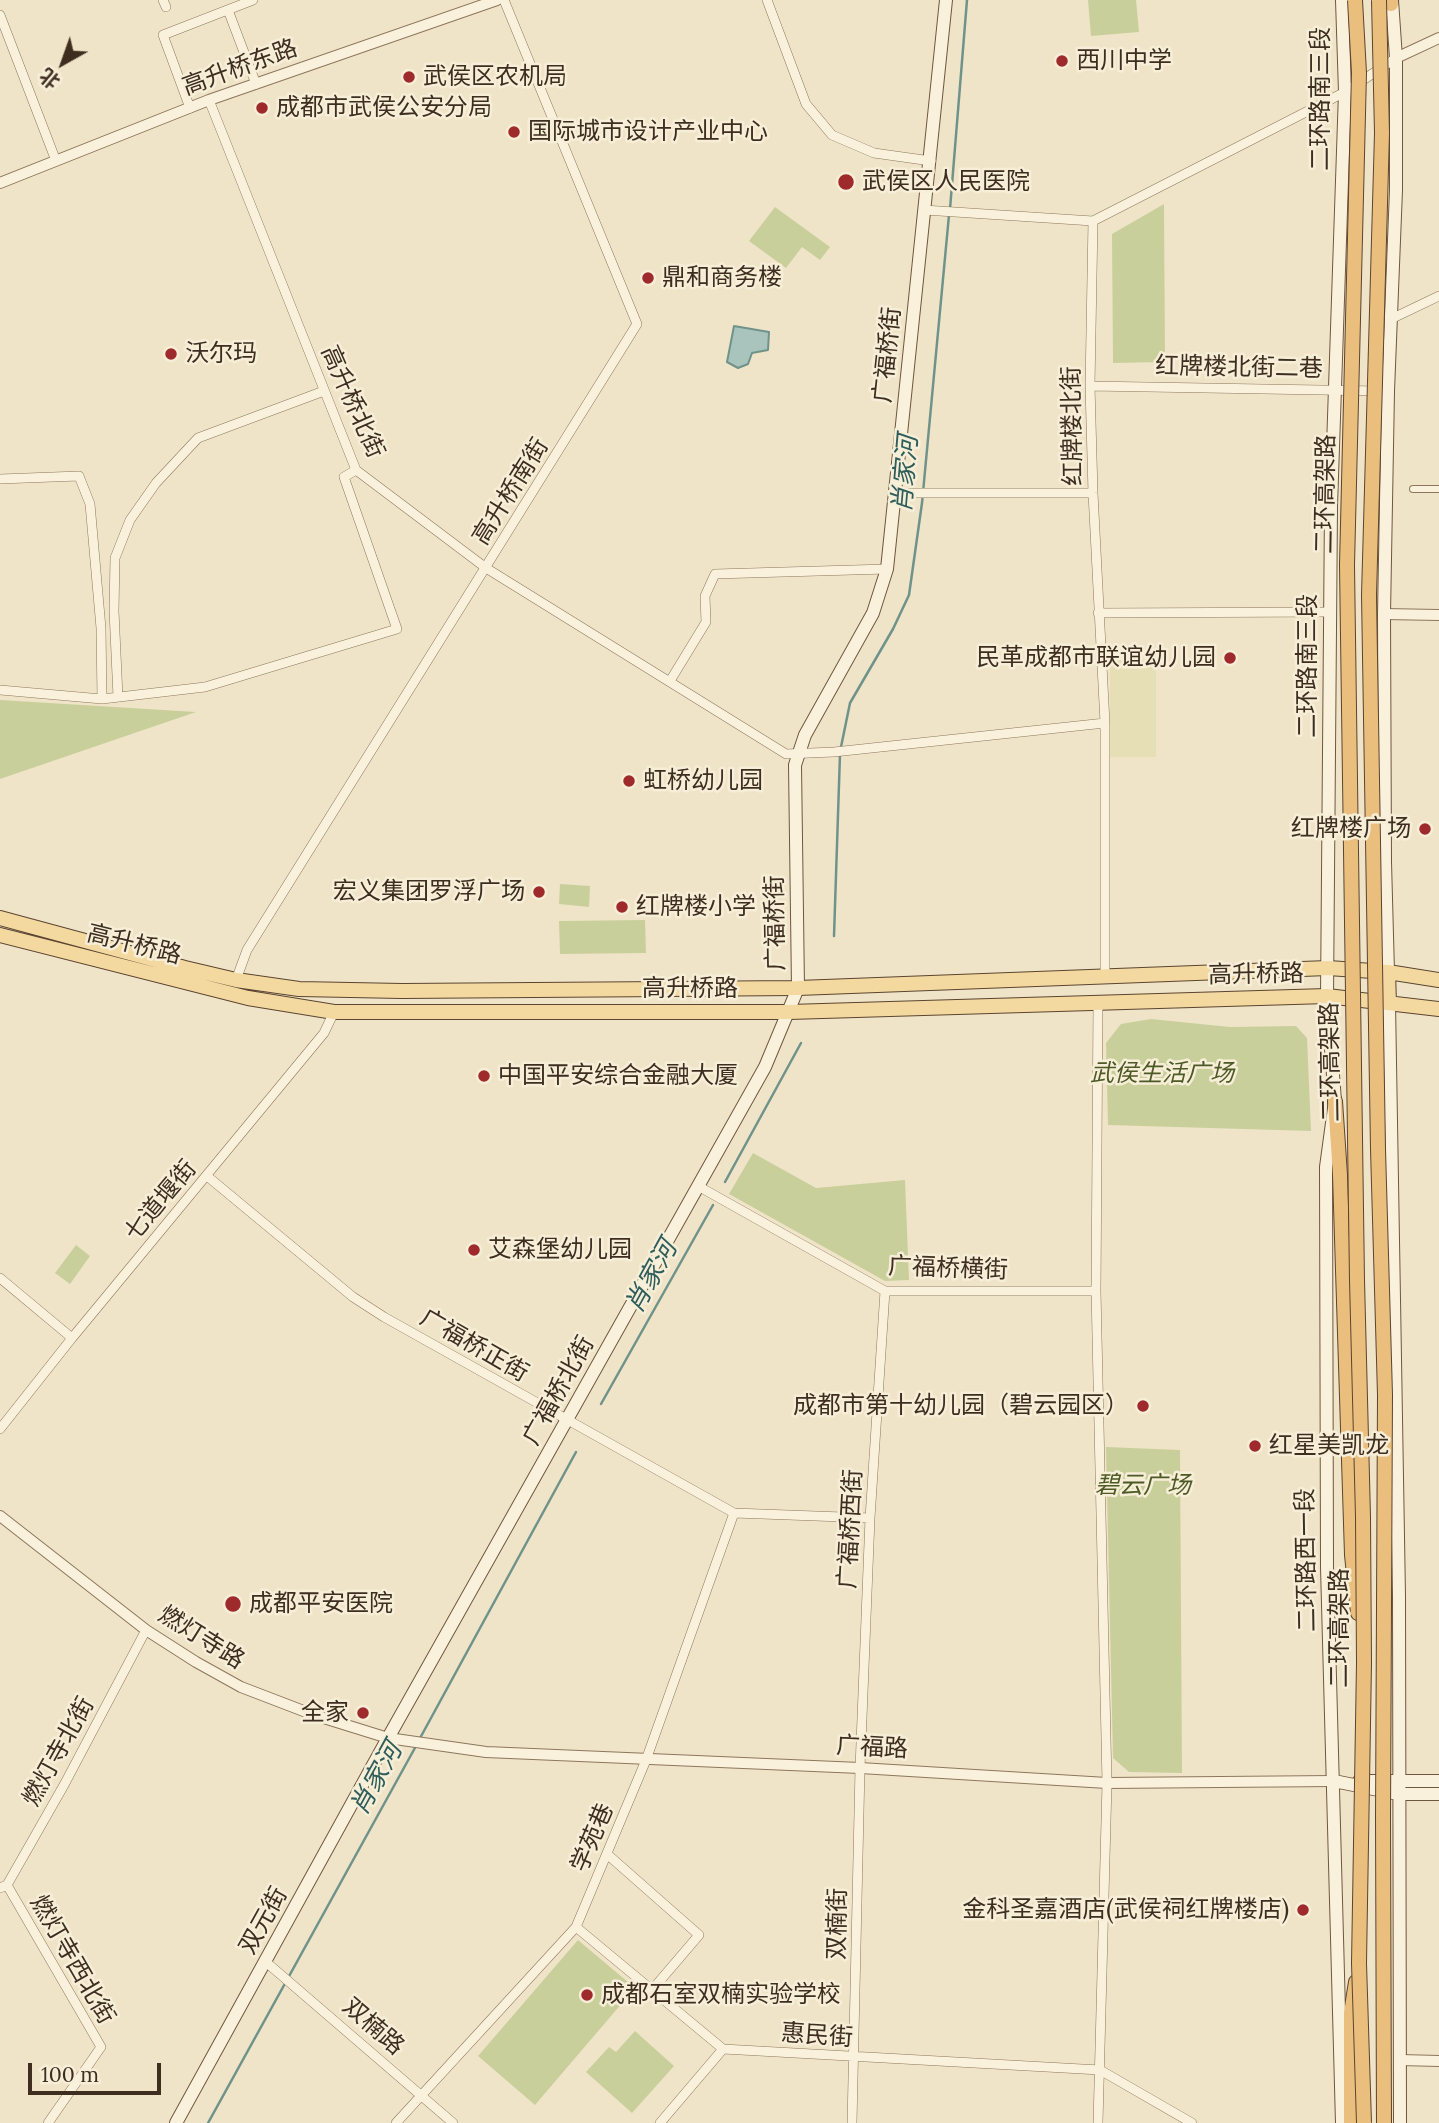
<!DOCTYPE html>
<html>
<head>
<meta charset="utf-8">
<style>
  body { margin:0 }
  #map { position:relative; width:1439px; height:2123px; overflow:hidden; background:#f0e4c8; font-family:Lora,"Noto Sans SC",serif }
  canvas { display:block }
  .north { position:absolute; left:28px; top:28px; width:70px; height:70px; -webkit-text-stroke:5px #f7eed8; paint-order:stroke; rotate:220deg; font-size:19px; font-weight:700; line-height:28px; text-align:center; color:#3d2e20 }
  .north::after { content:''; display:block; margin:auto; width:24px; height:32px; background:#3d2e20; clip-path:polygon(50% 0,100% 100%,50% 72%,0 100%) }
  .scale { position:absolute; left:28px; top:2063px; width:133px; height:32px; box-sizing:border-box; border:4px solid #3d2e20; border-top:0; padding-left:9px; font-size:21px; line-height:24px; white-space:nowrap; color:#3d2e20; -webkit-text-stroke:5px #f7eed8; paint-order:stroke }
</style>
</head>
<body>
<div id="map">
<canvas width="1439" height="2123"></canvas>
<div class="north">北</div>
<div class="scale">100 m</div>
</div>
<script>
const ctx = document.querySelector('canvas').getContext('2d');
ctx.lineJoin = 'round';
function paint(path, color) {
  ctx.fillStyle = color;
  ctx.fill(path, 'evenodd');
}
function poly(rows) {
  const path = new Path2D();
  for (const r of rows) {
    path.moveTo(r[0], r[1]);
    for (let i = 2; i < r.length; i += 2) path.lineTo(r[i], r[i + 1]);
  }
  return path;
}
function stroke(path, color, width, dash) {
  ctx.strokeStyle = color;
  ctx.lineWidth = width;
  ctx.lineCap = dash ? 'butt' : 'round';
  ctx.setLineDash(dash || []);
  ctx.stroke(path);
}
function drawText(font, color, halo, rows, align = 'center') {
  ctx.font = font + ' Lora,"Noto Sans SC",serif';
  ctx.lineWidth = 5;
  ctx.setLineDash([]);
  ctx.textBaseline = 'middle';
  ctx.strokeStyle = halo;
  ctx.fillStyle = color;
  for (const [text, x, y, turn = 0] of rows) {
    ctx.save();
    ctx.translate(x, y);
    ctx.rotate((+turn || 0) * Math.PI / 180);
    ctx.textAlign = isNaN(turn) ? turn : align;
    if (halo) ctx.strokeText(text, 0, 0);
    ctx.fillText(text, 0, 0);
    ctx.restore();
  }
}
const farmland = poly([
  [1110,660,1156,660,1156,757,1110,757]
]);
const green = poly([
  [1088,0,1136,0,1139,32,1091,36],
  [1164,204,1165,362,1113,363,1112,234],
  [775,207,830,247,820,260,802,247,786,268,749,241],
  [0,700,196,712,0,779],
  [560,884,590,886,589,907,559,904],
  [645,920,646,953,560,954,559,921],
  [1151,1019,1230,1027,1296,1026,1307,1038,1311,1131,1108,1125,1106,1043,1121,1024],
  [753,1153,816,1188,905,1180,909,1280,885,1281,729,1194],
  [76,1245,90,1256,70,1284,55,1273],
  [1106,1447,1180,1450,1182,1773,1129,1772,1113,1758],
  [578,1940,635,1988,535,2105,478,2056],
  [635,2031,674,2066,632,2113,586,2072,609,2047,616,2052]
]);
const water = poly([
  [734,326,769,332,768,350,752,353,748,364,738,368,727,362,734,326]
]);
const stream = poly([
  [950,209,967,0],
  [841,747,850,703,893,629,909,595,922,503,949,215],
  [834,936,840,754],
  [725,1182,801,1043],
  [601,1404,713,1205],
  [419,1740,576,1452],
  [208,2123,416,1746]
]);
const pedestrian = poly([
  [1413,489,1439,489]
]);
const minor = poly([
  [163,0,166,7],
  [767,0,806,104,832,135,874,153,931,161],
  [228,10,256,84],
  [0,15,56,161],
  [209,100,356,470,486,568,786,754,834,752,1105,723],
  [190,108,163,35,253,0],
  [924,210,1093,221],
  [1093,221,1090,386,1093,493,1105,723,1105,975],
  [1093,221,1345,92,1396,58],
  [1391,319,1439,296],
  [1090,386,1379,391],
  [0,479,79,476,90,504,101,628,102,699],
  [895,493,1093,493],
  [1098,613,1330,612],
  [670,681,706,622,705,596,715,574,887,569],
  [0,690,102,699,205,687,397,629,344,477,356,470],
  [118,697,114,611,115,558,130,520,156,483,198,438,324,391],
  [236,980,247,950,637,324,504,0],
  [1098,1002,1096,1291,1107,1783,1098,2123],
  [207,1176,353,1297,384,1317,734,1513,870,1518],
  [698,1186,885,1291,1096,1291],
  [0,1278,72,1338,324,1033,334,1012],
  [0,1429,72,1338],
  [607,1854,699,1935,652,1990],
  [7,1885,101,2047,48,2123],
  [0,1888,7,1885,64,1785,146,1630],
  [576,1927,723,2049,1100,2070,1192,2123],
  [266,1962,453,2123],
  [396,2123,576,1927,646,1760,734,1513],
  [660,2123,723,2049],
  [852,2123,860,1768,870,1518,885,1291]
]);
const tertiary = poly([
  [1396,58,1439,38],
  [0,183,209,100,497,0],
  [1384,614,1439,615],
  [0,1516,146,1630,196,1662,241,1687,314,1715,388,1738,486,1752,860,1768,1107,1783,1334,1781],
  [1400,2060,1439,2061]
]);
const secondary = poly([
  [1342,0,1345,92,1331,506,1327,996,1335,1101,1326,1167,1327,1567,1342,2123],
  [1388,972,1385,862,1384,614,1388,391,1396,190,1396,58,1392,0],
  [1389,1003,1399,1596,1400,2123],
  [1334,1781,1398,1794,1439,1794],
  [1359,1781,1439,1781],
  [176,2123,388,1738,765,1067,798,988,795,765,805,735,873,613,887,569,946,0]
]);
const primary = poly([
  [0,918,185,968,236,980,299,989,402,991,798,988,1328,968,1388,972,1439,980],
  [0,935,248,998,334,1012,789,1012,1327,996,1439,1009],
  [1388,972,1389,1003]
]);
const trunk = poly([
  [1391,0,1391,4],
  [1335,1101,1340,1175,1352,1555,1358,1613],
  [1351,2123,1351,2013,1356,1982]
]);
const trunkBridge = poly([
  [1355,0,1359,73,1347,565,1357,1280,1363,1517,1364,1663,1359,1963,1364,2123],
  [1379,0,1382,133,1369,595,1378,1149,1385,1395,1383,1817,1384,2123]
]);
const markers = [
  [1062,61,7,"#9e2a2b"],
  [409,77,7,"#9e2a2b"],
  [262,108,7,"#9e2a2b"],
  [514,132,7,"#9e2a2b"],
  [846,182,9,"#9e2a2b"],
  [648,278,7,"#9e2a2b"],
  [171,354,7,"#9e2a2b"],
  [1230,658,7,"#9e2a2b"],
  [629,781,7,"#9e2a2b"],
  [1425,829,7,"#9e2a2b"],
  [539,892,7,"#9e2a2b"],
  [622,907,7,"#9e2a2b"],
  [484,1076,7,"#9e2a2b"],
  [474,1250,7,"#9e2a2b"],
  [1143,1406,7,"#9e2a2b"],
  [1255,1446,7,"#9e2a2b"],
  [233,1604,9,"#9e2a2b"],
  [363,1713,7,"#9e2a2b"],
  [1303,1910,7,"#9e2a2b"],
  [587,1995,7,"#9e2a2b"]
];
const poiNames = [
  ["西川中学",1076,61],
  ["武侯区农机局",423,77],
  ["成都市武侯公安分局",276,108],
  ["国际城市设计产业中心",528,132],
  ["武侯区人民医院",862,182],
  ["鼎和商务楼",662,278],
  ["沃尔玛",185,354],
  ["民革成都市联谊幼儿园",1216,658,"right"],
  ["虹桥幼儿园",643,781],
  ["红牌楼广场",1411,829,"right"],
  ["宏义集团罗浮广场",525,892,"right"],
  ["红牌楼小学",636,907],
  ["中国平安综合金融大厦",498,1076],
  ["艾森堡幼儿园",488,1250],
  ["成都市第十幼儿园（碧云园区）",1129,1406,"right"],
  ["红星美凯龙",1269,1446],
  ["成都平安医院",249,1604],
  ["全家",349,1713,"right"],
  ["金科圣嘉酒店(武侯祠红牌楼店)",1289,1910,"right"],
  ["成都石室双楠实验学校",601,1995]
];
const streetNames = [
  ["高升桥东路",240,68,-20],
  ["二环路南三段",1321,99,-90],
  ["广福桥街",888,355,-84],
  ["红牌楼北街二巷",1239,368,1],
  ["高升桥北街",352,402,66],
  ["红牌楼北街",1073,426,-91],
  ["高升桥南街",511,492,-58],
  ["二环高架路",1326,494,-89],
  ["二环路南三段",1308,666,-90],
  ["广福桥街",776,923,-91],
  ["高升桥路",134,945,14],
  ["高升桥路",1256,975,-1],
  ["高升桥路",690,989],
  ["二环高架路",1331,1062,-91],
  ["七道堰街",161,1201,-50],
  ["广福桥横街",948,1269,2],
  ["广福桥正街",474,1346,30],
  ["广福桥北街",559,1391,-61],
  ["广福桥西街",851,1529,-87],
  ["二环路西一段",1307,1560,-91],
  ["二环高架路",1340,1628,-90],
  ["燃灯寺路",201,1638,32],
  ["广福路",872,1748,3],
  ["燃灯寺北街",59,1752,-61],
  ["学苑巷",593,1838,-67],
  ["双元街",264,1921,-61],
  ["双楠街",838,1924,-89],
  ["燃灯寺西北街",72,1960,60],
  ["双楠路",373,2027,41],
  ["惠民街",817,2036,4]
];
const parkNames = [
  ["武侯生活广场",1162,1074],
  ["碧云广场",1143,1486]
];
const waterNames = [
  ["肖家河",906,474,-85],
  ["肖家河",652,1277,-61],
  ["肖家河",377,1779,-61]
];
paint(farmland, '#e6deb5');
paint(green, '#c9cf9b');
paint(water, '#a9c4bc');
stroke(water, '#6f938a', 2);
stroke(stream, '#6f938a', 2.5);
stroke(pedestrian, '#8d765c', 8);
stroke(minor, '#8d765c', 10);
stroke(tertiary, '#8d765c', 12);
stroke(secondary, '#6f573f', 14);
stroke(primary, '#5b4430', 16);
stroke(trunk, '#5b4430', 16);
stroke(pedestrian, '#faf1dc', 6);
stroke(minor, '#faf1dc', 9);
stroke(tertiary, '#faf1dc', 10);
stroke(secondary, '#faf1dc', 12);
stroke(primary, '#f3d9a0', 14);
stroke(trunk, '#eabe7c', 14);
stroke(trunkBridge, '#5b4430', 16, []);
stroke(trunkBridge, '#eabe7c', 14);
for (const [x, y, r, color] of markers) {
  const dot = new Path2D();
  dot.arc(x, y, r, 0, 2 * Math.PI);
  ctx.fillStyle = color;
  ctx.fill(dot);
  stroke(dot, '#f7eed8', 2.5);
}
drawText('24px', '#3d2e20', '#f7eed8', poiNames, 'left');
drawText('24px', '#3d2e20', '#f7eed8', streetNames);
drawText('italic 24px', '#4d5a26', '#f7eed8', parkNames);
drawText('italic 26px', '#2f5d5a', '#f7eed8', waterNames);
</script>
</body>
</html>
